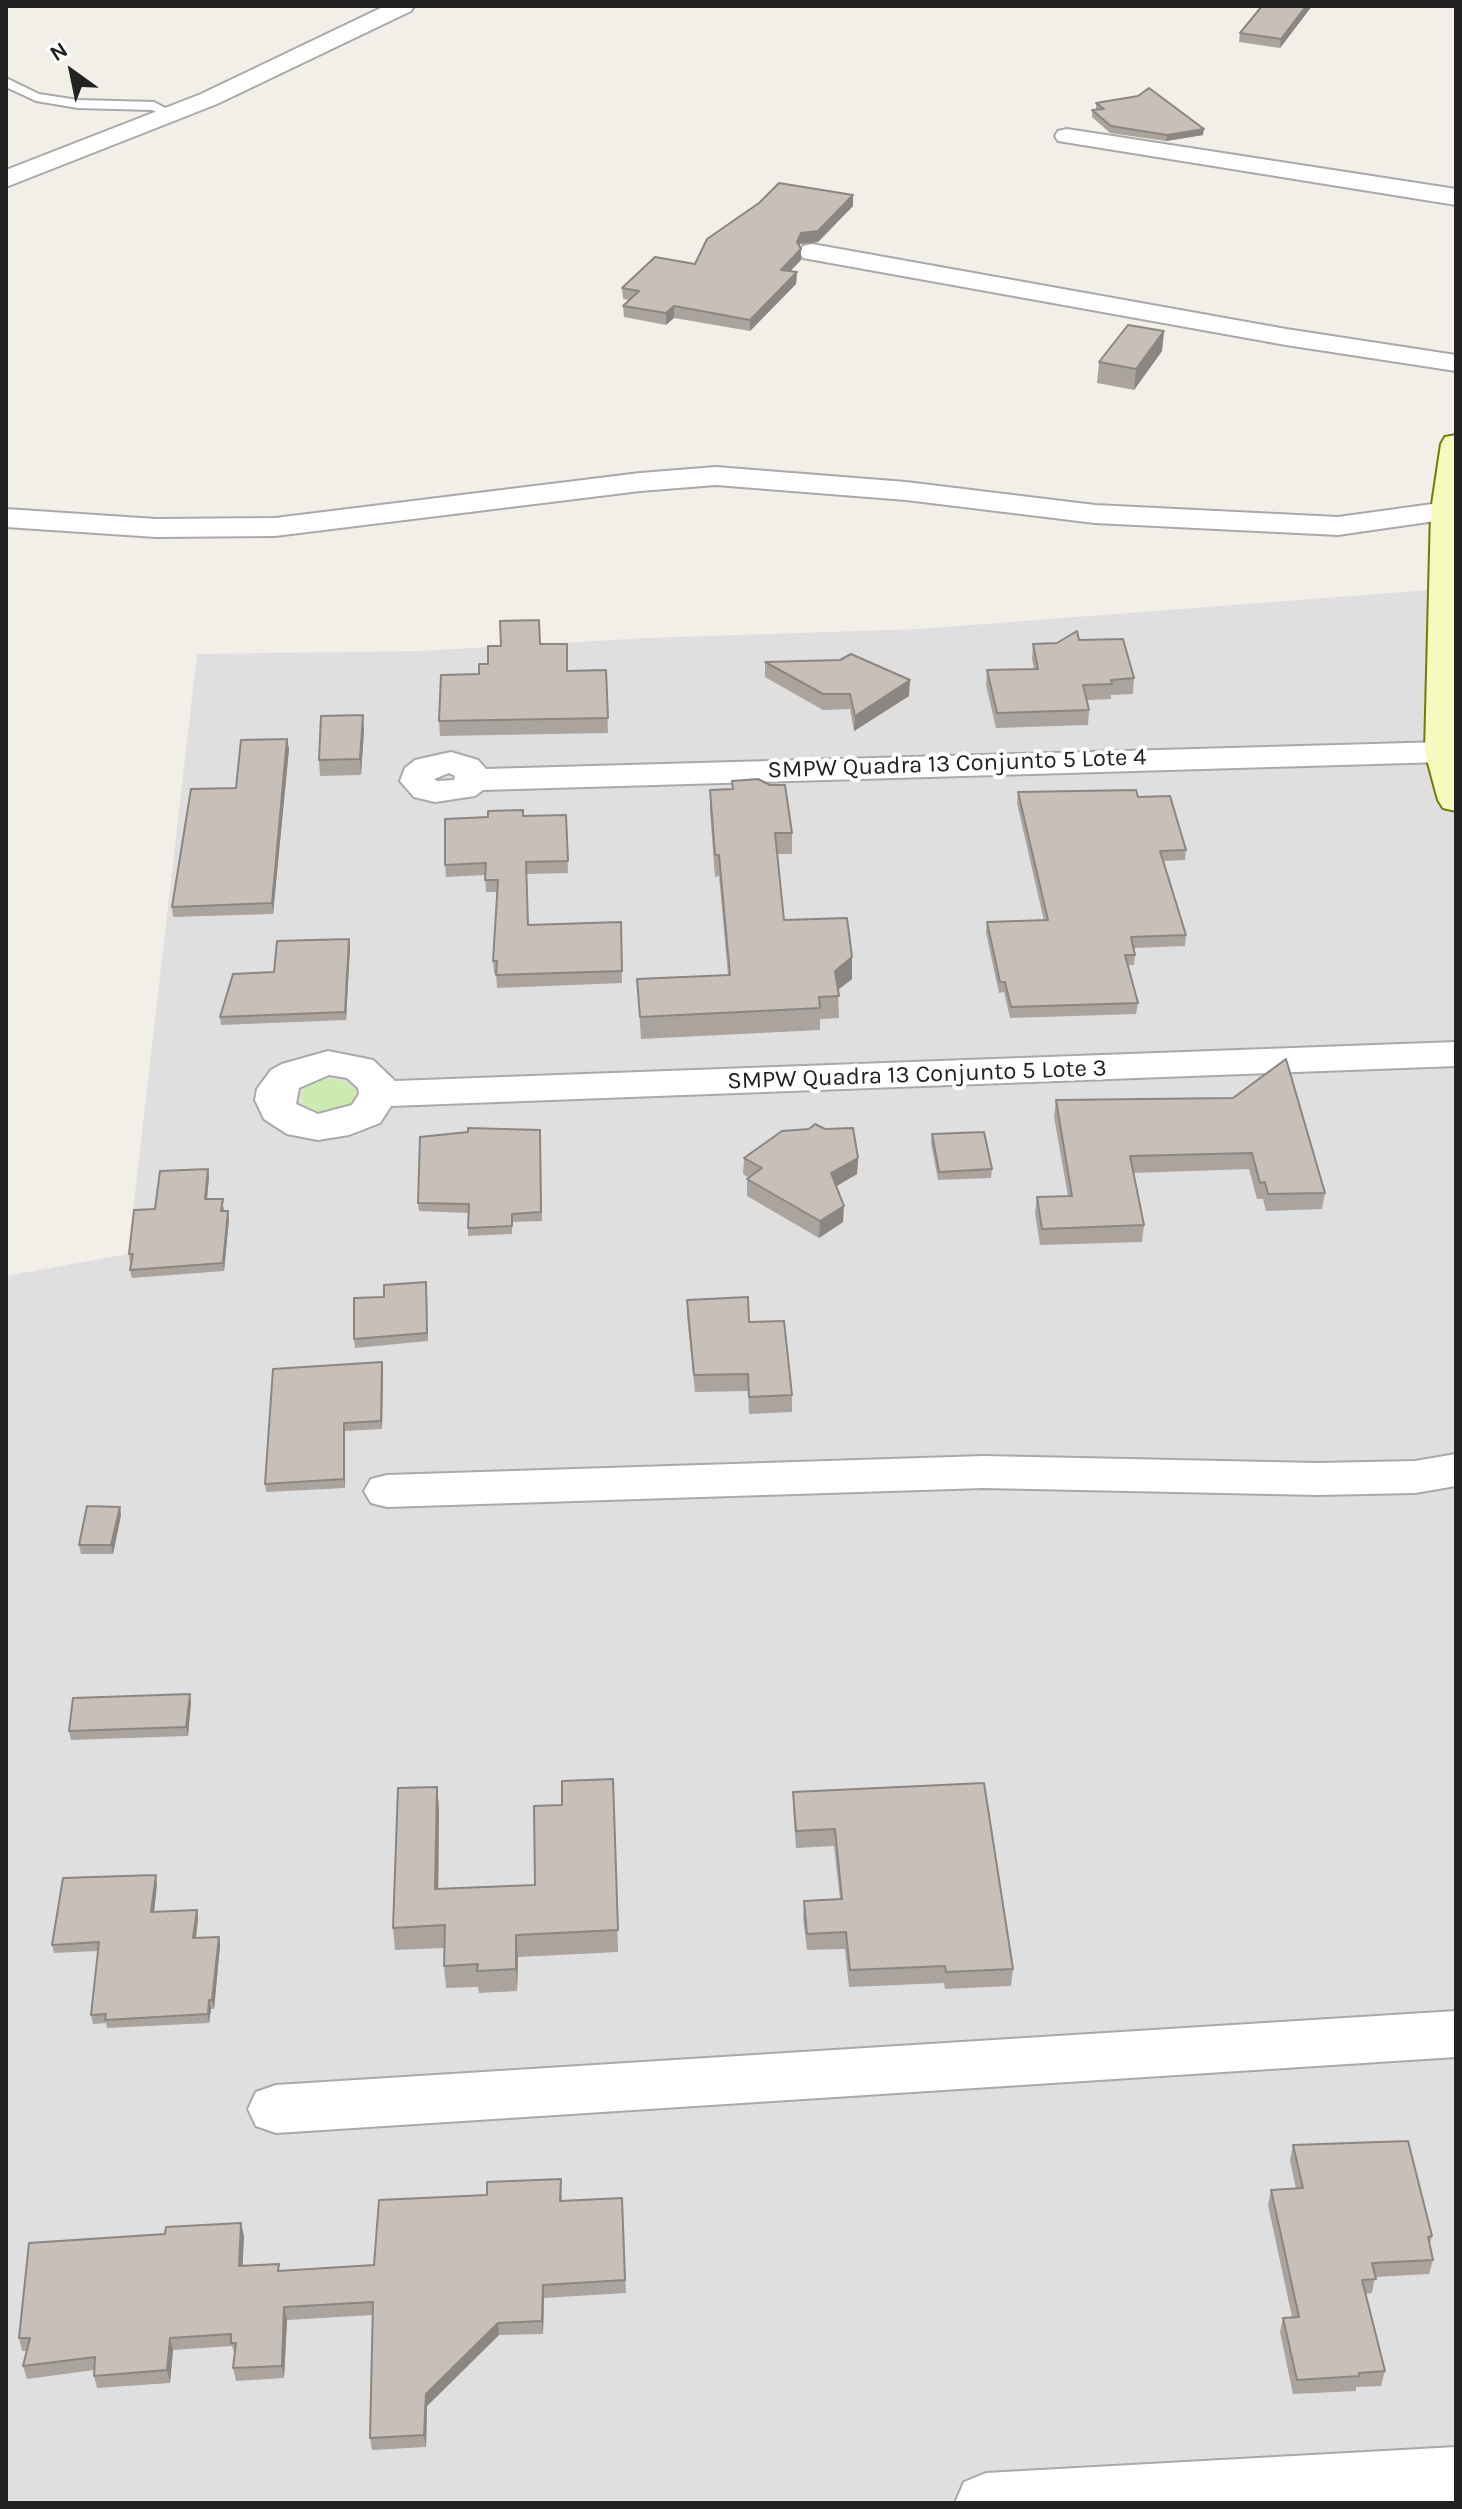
<!DOCTYPE html>
<html>
<head>
<meta charset="utf-8">
<style>
  body { margin:0 }
  #map { position:relative; width:1462px; height:2509px; overflow:hidden; background:#f2efe9; font-family:Karla,sans-serif }
  canvas { display:block }
  .frame { position:absolute; inset:0; border:8px solid #222; pointer-events:none }
  .north { position:absolute; left:32px; top:32px; width:80px; height:80px; -webkit-text-stroke:6px #fff; paint-order:stroke; rotate:327deg; font-size:22px; font-weight:700; line-height:32px; text-align:center; color:#222 }
  .north::after { content:''; display:block; margin:auto; width:28px; height:36px; background:#222; clip-path:polygon(50% 0,100% 100%,50% 72%,0 100%) }
</style>
</head>
<body>
<div id="map">
<canvas width="1462" height="2509"></canvas>
<div class="frame"></div>
<div class="north">N</div>
</div>
<script>
const ctx = document.querySelector('canvas').getContext('2d');
ctx.lineJoin = 'round';
function paint(path, color) {
  ctx.fillStyle = color;
  ctx.fill(path, 'evenodd');
}
function poly(rows) {
  const path = new Path2D();
  for (const r of rows) {
    path.moveTo(r[0], r[1]);
    for (let i = 2; i < r.length; i += 2) path.lineTo(r[i], r[i + 1]);
  }
  return path;
}
function stroke(path, color, width, dash) {
  ctx.strokeStyle = color;
  ctx.lineWidth = width;
  ctx.lineCap = dash ? 'butt' : 'round';
  ctx.setLineDash(dash || []);
  ctx.stroke(path);
}
function drawText(font, color, halo, rows, align = 'center') {
  ctx.font = font + ' Karla,sans-serif';
  ctx.lineWidth = 8;
  ctx.setLineDash([]);
  ctx.textBaseline = 'middle';
  ctx.strokeStyle = halo;
  ctx.fillStyle = color;
  for (const [text, x, y, turn = 0] of rows) {
    ctx.save();
    ctx.translate(x, y);
    ctx.rotate((+turn || 0) * Math.PI / 180);
    ctx.textAlign = isNaN(turn) ? turn : align;
    if (halo) ctx.strokeText(text, 0, 0);
    ctx.fillText(text, 0, 0);
    ctx.restore();
  }
}
const residential = poly([
  [1456,588,1456,2503,6,2503,6,1276,128,1254,197,654,420,651,647,638,919,629]
]);
const grass = poly([
  [330,1078,353,1085,356,1091,355,1102,349,1107,323,1113,307,1108,302,1103,302,1092,313,1082]
]);
const lane = poly([
  [6,78,39,94,78,100,154,102,177,114,171,118,152,110,78,108,36,101,6,87,6,78]
]);
const street = poly([
  [385,6,414,6,411,11,217,104,6,187,6,170,201,94,385,6],
  [1067,129,1456,189,1456,205,1058,141,1055,136,1058,131,1067,129],
  [812,244,1286,329,1456,355,1456,371,1286,345,803,258,799,252,803,246,812,244],
  [716,467,906,482,1095,505,1338,517,1447,502,1456,504,1456,518,1338,535,1095,523,906,500,716,485,640,491,275,536,156,537,6,527,6,509,156,519,275,518,640,473,716,467],
  [1443,742,1455,745,1455,759,1443,762,483,790,475,796,435,802,414,797,400,781,405,768,415,760,451,752,478,760,486,769,1443,742],
  [449,773,455,776,454,780,437,781,434,779,449,773],
  [1456,1042,1456,1066,391,1106,380,1123,349,1135,318,1140,287,1134,264,1119,255,1100,257,1089,271,1070,282,1064,328,1051,373,1060,395,1081,1456,1042],
  [329,1075,347,1078,358,1088,359,1094,352,1105,318,1114,296,1104,299,1088,329,1075],
  [1456,1454,1456,1486,1415,1493,1318,1495,984,1488,387,1507,371,1503,364,1491,371,1479,387,1475,984,1456,1318,1463,1415,1461,1456,1454],
  [1456,2011,1456,2057,276,2133,256,2126,248,2109,256,2092,276,2085,1456,2011],
  [1456,2447,1456,2503,955,2503,964,2482,986,2473,1456,2447]
]);
const secondary = poly([
  [1456,435,1456,811,1443,808,1438,800,1425,752,1431,511,1441,444,1445,437,1456,435]
]);
const wall = poly([
  [1262,6,1312,6,1280,48,1239,42,1240,33],
  [1096,103,1203,135,1166,141,1110,133,1092,117,1092,110,1096,110],
  [759,203,853,206,818,242,800,244,801,260,790,271,797,272,796,284,750,331,674,318,666,325,624,317,623,306,629,300,623,299,622,288,695,264],
  [1164,331,1162,351,1134,390,1097,383,1099,362],
  [1079,640,1134,678,1133,694,1111,695,1111,699,1087,700,1089,710,1088,725,996,728,986,685,987,670,1034,669,1032,659,1033,644,1057,643],
  [540,644,567,671,606,670,608,733,440,736,439,721,488,664],
  [765,662,909,696,854,731,850,709,823,710,765,677],
  [364,730,361,775,320,776,319,760],
  [287,739,289,749,273,914,173,917,172,907,236,788],
  [732,781,792,833,792,854,777,854,784,920,852,957,852,979,838,990,839,1018,820,1019,820,1030,641,1039,637,979,728,975,719,876,715,877,710,811,710,790,732,789],
  [1018,792,1138,797,1186,850,1185,860,1164,861,1186,935,1185,946,1134,948,1135,955,1134,965,1128,965,1138,1003,1136,1014,1010,1018,1004,992,999,993,986,933,987,922,1044,921,1017,803],
  [523,810,524,816,566,815,568,873,527,874,528,925,621,922,622,983,497,988,496,973,494,973,493,961,497,892,486,892,485,875,446,877,445,865,488,817],
  [349,939,350,947,346,1020,221,1025,220,1017,274,972],
  [1233,1098,1325,1193,1322,1209,1266,1211,1263,1199,1257,1199,1249,1169,1133,1173,1144,1225,1142,1242,1040,1245,1035,1213,1037,1197,1068,1196,1054,1117,1056,1100],
  [540,1130,542,1221,512,1222,512,1234,468,1236,468,1213,419,1211,418,1203],
  [932,1134,992,1169,991,1178,938,1180,931,1143],
  [744,1158,858,1158,857,1174,836,1186,843,1222,819,1238,747,1196,747,1179,749,1178,743,1174],
  [209,1177,207,1199,224,1207,224,1211,229,1219,224,1271,132,1278,130,1270,132,1263,130,1263,129,1254,155,1209],
  [427,1291,428,1341,355,1348,354,1339,384,1297],
  [687,1300,749,1322,792,1395,792,1412,749,1414,748,1391,695,1392,687,1316],
  [383,1371,382,1429,345,1431,345,1488,266,1492,265,1484],
  [121,1515,113,1554,81,1554,79,1545],
  [191,1702,188,1736,71,1740,69,1731],
  [613,1779,618,1952,518,1957,517,1991,479,1993,478,1987,446,1988,444,1966,444,1948,395,1950,393,1928,437,1787,439,1809,438,1889,535,1885,562,1805],
  [793,1792,1013,1969,1011,1986,945,1989,944,1983,849,1987,845,1949,807,1950,803,1918,804,1901,840,1899,834,1846,796,1848,793,1809],
  [157,1884,154,1912,197,1910,198,1918,196,1938,219,1937,220,1946,214,2009,211,2009,209,2023,107,2028,106,2023,93,2024,91,2015,98,1951,54,1953,52,1945],
  [1293,2145,1432,2236,1430,2244,1433,2260,1429,2274,1375,2277,1372,2293,1365,2294,1385,2371,1381,2386,1356,2387,1356,2391,1293,2394,1280,2332,1283,2318,1292,2317,1268,2205,1271,2190,1296,2189,1290,2160],
  [561,2179,562,2201,622,2198,626,2293,544,2298,543,2334,499,2335,427,2406,426,2447,372,2450,370,2438,373,2315,287,2320,284,2378,236,2381,233,2368,235,2355,232,2346,173,2350,170,2383,97,2388,94,2376,94,2370,27,2379,23,2366,27,2351,22,2351,19,2338,244,2236,242,2266,280,2271,374,2265,487,2195]
]);
const shadedWall = poly([
  [1306,6,1312,6,1280,48,1281,39],
  [1204,129,1203,135,1166,141,1167,135],
  [853,195,853,206,818,242,800,244,797,253,801,249,801,260,781,281,781,270,801,233],
  [797,272,796,284,750,331,750,320],
  [674,306,674,318,666,325,666,313],
  [1164,331,1162,351,1134,390,1136,369],
  [910,680,909,696,854,731,855,716],
  [363,715,364,730,361,775,360,759],
  [287,739,289,749,273,914,272,903],
  [349,939,350,947,346,1020,345,1012],
  [852,957,852,979,835,992,835,971],
  [858,1158,857,1174,830,1190,831,1173],
  [208,1169,209,1177,206,1208,205,1199],
  [844,1206,843,1222,819,1238,820,1221],
  [228,1211,229,1219,224,1271,223,1263],
  [382,1362,383,1371,382,1429,381,1421],
  [344,1423,345,1431,345,1488,344,1479],
  [120,1507,121,1515,113,1554,111,1545],
  [190,1694,191,1702,188,1736,186,1727],
  [437,1787,439,1809,438,1912,435,1889],
  [156,1875,157,1884,153,1921,151,1912],
  [197,1910,198,1918,195,1946,193,1938],
  [516,1935,518,1957,517,1991,516,1969],
  [219,1937,220,1946,214,2009,212,2000],
  [209,2000,211,2009,209,2023,208,2014],
  [241,2223,244,2236,242,2279,239,2266],
  [543,2285,544,2298,543,2334,542,2321],
  [284,2307,287,2320,284,2378,282,2366],
  [498,2323,499,2335,427,2406,426,2447,424,2435,426,2394],
  [170,2338,173,2350,170,2383,167,2370]
]);
const building = poly([
  [1262,6,1306,6,1281,39,1240,33,1262,6],
  [1149,88,1204,129,1167,135,1111,126,1092,110,1104,109,1096,103,1138,96,1149,88],
  [779,183,853,195,818,231,801,233,797,242,801,249,781,270,797,272,750,320,674,306,666,313,623,306,639,291,622,288,655,257,695,264,707,239,759,203,779,183],
  [1128,325,1164,331,1136,369,1099,362,1128,325],
  [539,620,540,644,567,644,567,671,606,670,608,718,439,721,441,675,479,674,479,664,488,664,488,646,501,646,500,621,539,620],
  [1077,631,1079,640,1123,639,1134,678,1111,680,1112,684,1083,685,1089,710,997,713,987,670,1038,669,1033,644,1057,643,1077,631],
  [851,654,910,680,855,716,850,694,823,694,765,662,840,660,851,654],
  [363,715,360,759,319,760,321,716,363,715],
  [287,739,272,903,172,907,191,789,236,788,241,740,287,739],
  [758,779,770,785,785,785,792,833,775,833,784,920,847,918,852,957,835,971,839,996,819,997,820,1008,640,1017,637,979,730,975,719,855,715,855,710,790,733,789,732,781,758,779],
  [1136,790,1138,797,1170,796,1186,850,1160,851,1186,935,1131,937,1135,955,1125,955,1138,1003,1011,1007,1005,982,1000,982,987,922,1048,920,1018,792,1136,790],
  [523,810,523,816,566,815,568,861,526,862,528,925,621,922,622,971,496,975,497,961,493,961,498,880,485,880,486,863,445,865,445,819,488,817,488,811,523,810],
  [349,939,345,1012,220,1017,233,974,274,972,277,941,349,939],
  [1286,1059,1325,1193,1268,1194,1265,1182,1260,1183,1252,1153,1130,1156,1144,1225,1042,1229,1037,1197,1072,1196,1056,1100,1233,1098,1286,1059],
  [815,1124,825,1129,853,1128,858,1158,831,1173,844,1206,820,1221,747,1179,762,1168,744,1158,782,1131,809,1129,815,1124],
  [468,1128,540,1130,541,1212,512,1214,512,1226,468,1228,469,1204,418,1203,420,1137,468,1132,468,1128],
  [984,1132,992,1169,939,1172,932,1134,984,1132],
  [208,1169,205,1199,223,1199,221,1211,228,1211,223,1263,130,1270,133,1254,129,1254,134,1210,155,1209,160,1171,208,1169],
  [426,1282,427,1333,354,1339,354,1298,384,1297,384,1285,426,1282],
  [748,1297,749,1322,784,1321,792,1395,749,1397,748,1374,694,1375,687,1300,748,1297],
  [382,1362,381,1421,344,1423,344,1479,265,1484,273,1369,382,1362],
  [87,1506,120,1507,111,1545,79,1545,87,1506],
  [190,1694,186,1727,69,1731,73,1698,190,1694],
  [613,1779,618,1930,516,1935,516,1969,477,1971,478,1964,444,1966,445,1925,393,1928,398,1788,437,1787,435,1889,535,1885,534,1806,562,1805,562,1781,613,1779],
  [984,1783,1013,1969,946,1972,945,1966,850,1970,846,1932,807,1934,804,1901,842,1899,835,1829,796,1831,793,1792,984,1783],
  [156,1875,151,1912,197,1910,193,1938,219,1937,212,2000,209,2000,208,2014,105,2020,106,2014,91,2015,99,1942,52,1945,63,1878,156,1875],
  [1408,2141,1432,2236,1428,2237,1433,2260,1372,2263,1376,2279,1362,2280,1385,2371,1359,2373,1359,2376,1297,2380,1283,2318,1299,2317,1271,2190,1303,2188,1293,2145,1408,2141],
  [561,2179,560,2201,622,2198,625,2280,543,2285,542,2321,498,2323,426,2394,424,2435,370,2438,373,2302,284,2307,282,2366,233,2368,236,2343,231,2343,231,2334,170,2338,167,2370,94,2376,95,2357,23,2366,30,2338,19,2338,29,2243,165,2234,166,2227,241,2223,239,2266,279,2264,278,2271,374,2265,379,2200,487,2195,487,2182,561,2179]
]);
const streetNames = [
  ["SMPW Quadra 13 Conjunto 5 Lote 4",957,764,-2],
  ["SMPW Quadra 13 Conjunto 5 Lote 3",917,1075,-2]
];
paint(residential, '#e0dfdf');
paint(grass, '#cdebb0');
stroke(lane, '#a9a9a9', 4);
stroke(street, '#a9a9a9', 4);
stroke(secondary, '#707d05', 4);
paint(lane, '#fff');
paint(street, '#fff');
paint(secondary, '#f7fabf');
paint(wall, '#aba49e');
paint(shadedWall, '#8b8681');
paint(building, '#c7bfb8');
stroke(building, '#8b8681', 2);
drawText('24px', '#222', '#fff', streetNames);
</script>
</body>
</html>
